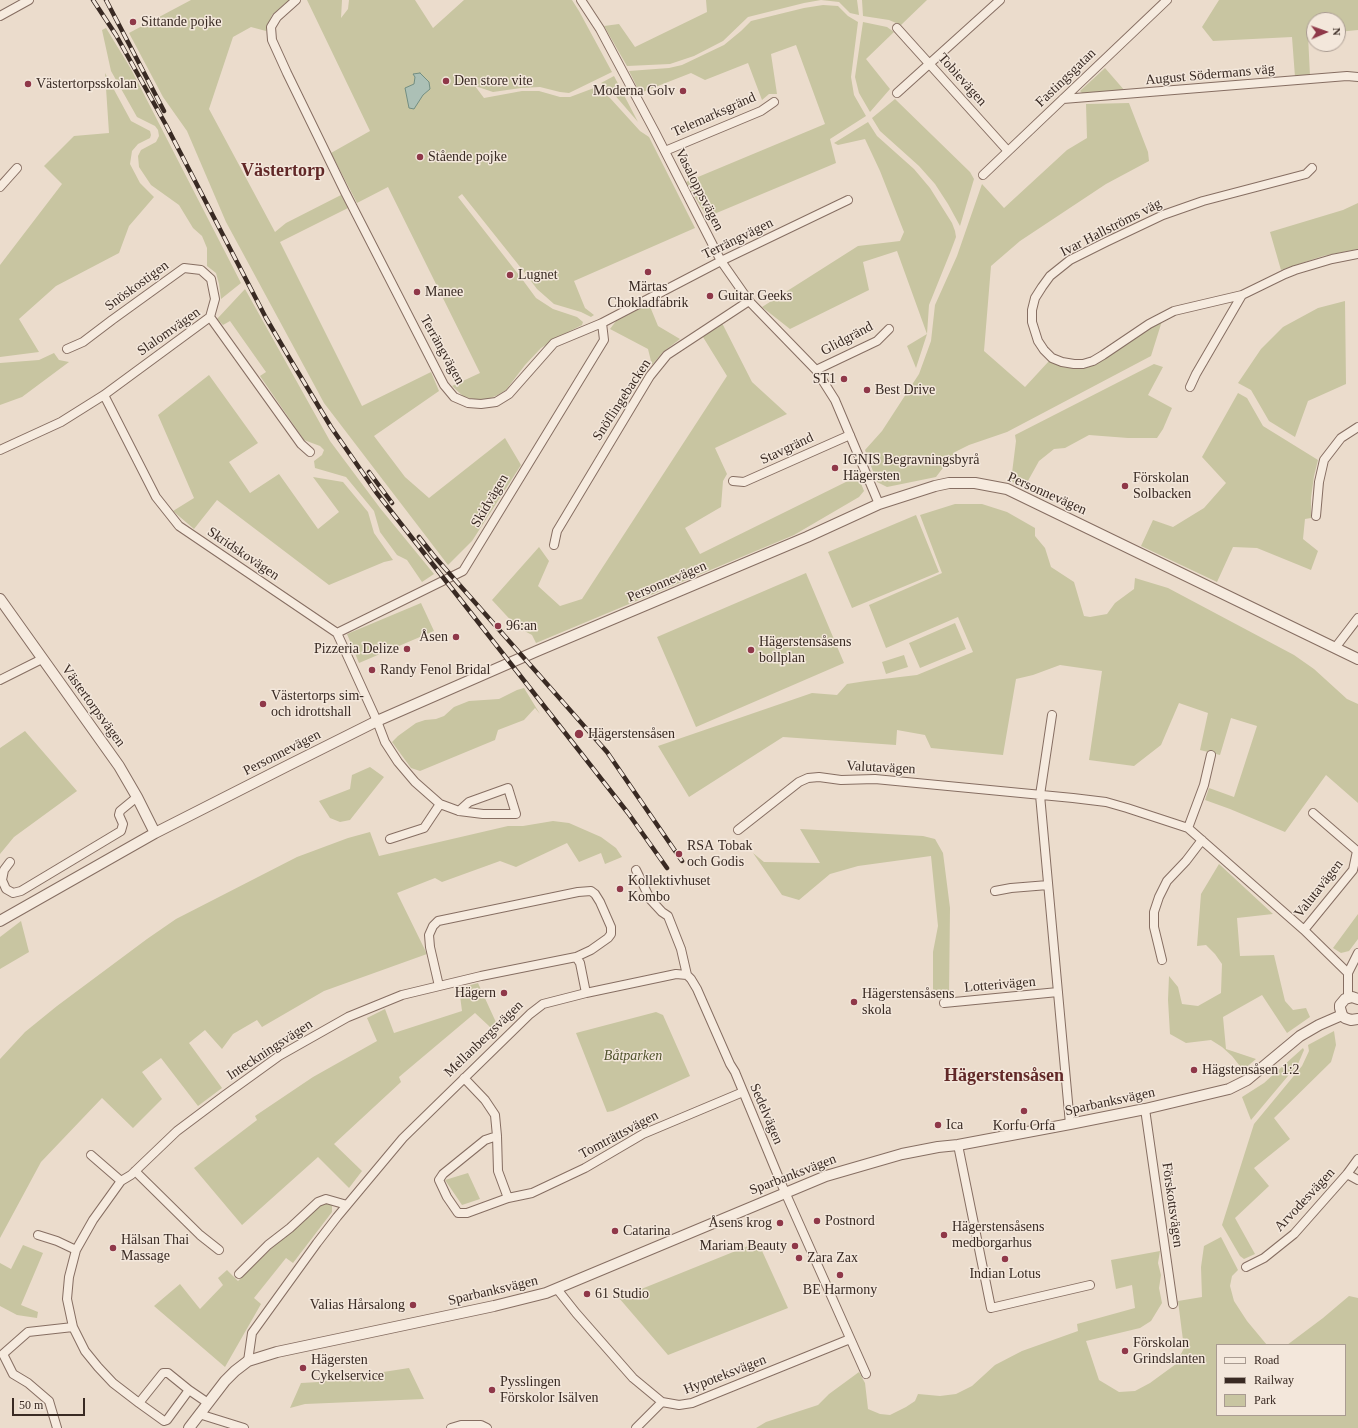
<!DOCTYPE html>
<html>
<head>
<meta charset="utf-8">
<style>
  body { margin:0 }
  #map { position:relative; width:1358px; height:1428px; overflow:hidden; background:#ebdccc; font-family:Georgia,serif }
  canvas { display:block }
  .legend { position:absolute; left:1216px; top:1344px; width:130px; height:72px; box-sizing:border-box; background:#f3e7db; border:1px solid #a99b91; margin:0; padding:5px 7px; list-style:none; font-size:12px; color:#392a23 }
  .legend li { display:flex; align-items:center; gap:8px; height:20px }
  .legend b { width:20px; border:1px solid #a99b91 }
  .north { position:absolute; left:1306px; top:12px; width:40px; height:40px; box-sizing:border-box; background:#f3e7db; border:1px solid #a99b91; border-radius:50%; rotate:88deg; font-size:11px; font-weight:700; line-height:16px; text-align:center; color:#392a23 }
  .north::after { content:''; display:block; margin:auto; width:14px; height:18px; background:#8f3849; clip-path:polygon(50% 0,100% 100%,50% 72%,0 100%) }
  .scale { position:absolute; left:12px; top:1398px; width:73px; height:18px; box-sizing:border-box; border:2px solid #392a23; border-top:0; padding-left:5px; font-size:12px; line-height:14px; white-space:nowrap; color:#392a23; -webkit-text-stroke:3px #f3e7db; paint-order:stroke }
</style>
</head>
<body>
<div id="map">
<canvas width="1358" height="1428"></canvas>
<ul class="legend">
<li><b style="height:5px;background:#f6ebdf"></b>Road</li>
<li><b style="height:5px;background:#392a23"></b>Railway</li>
<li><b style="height:11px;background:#c8c5a1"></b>Park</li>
</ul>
<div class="north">N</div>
<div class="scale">50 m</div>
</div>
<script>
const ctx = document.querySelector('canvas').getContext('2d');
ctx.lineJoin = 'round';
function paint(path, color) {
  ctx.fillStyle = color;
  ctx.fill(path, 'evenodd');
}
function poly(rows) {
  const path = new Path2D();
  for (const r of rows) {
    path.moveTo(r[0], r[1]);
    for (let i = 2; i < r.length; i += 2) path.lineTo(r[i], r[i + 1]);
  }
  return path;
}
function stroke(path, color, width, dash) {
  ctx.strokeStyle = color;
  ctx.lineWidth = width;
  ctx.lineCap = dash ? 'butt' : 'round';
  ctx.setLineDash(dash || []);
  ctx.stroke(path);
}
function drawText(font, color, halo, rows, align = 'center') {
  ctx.font = font + ' Georgia,serif';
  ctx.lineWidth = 3;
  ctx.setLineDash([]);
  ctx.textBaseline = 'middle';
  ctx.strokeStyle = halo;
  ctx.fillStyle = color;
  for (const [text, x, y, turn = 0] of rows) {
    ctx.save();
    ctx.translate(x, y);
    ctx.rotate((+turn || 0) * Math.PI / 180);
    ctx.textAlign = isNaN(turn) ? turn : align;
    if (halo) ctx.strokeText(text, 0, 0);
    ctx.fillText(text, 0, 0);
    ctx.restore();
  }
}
const green = poly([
  [191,0,289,0,272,15,266,31,251,27,233,37,209,109,275,232,286,223,341,195,348,208,280,242,362,406,431,372,439,391,374,436,405,477,429,498,505,438,521,465,472,541,448,565,324,403,226,222,187,131,163,97,129,33],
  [307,0,342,0,341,18,348,9,349,0,415,0,433,28,464,0,572,0,579,11,612,72,569,93,560,92,540,87,521,88,493,92,475,86,484,98,522,91,539,91,560,97,570,97,594,88,602,91,610,98,640,131,649,137,695,228,574,281,585,308,594,315,591,317,581,312,554,304,537,289,525,273,462,194,458,197,522,279,536,298,553,309,577,317,583,322,582,325,560,336,541,348,525,365,506,390,498,395,488,399,474,399,464,397,452,386,480,373,388,187,357,203,331,153,370,131],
  [706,0,857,0,859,15,850,13,839,2,821,0,804,3,748,17,723,41,694,56,670,64,627,66,604,26,619,24,635,47,707,12],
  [862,0,927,0,901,25,889,20,863,16],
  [1219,0,1358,0,1358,30,1338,32,1338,20,1314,20,1314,34,1308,35,1310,76,1295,77,1292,37,1213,41,1202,27],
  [823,5,838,6,848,16,858,22,851,77,854,95,866,116,830,139,836,163,707,217,686,182,825,124,796,45,771,54,777,94,769,94,762,100,748,63,705,80,691,73,640,93,629,71,669,68,682,65,724,45,741,31,751,21,804,8],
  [863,22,887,27,894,32,866,59,890,89,870,112,859,93,855,77],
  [106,28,131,69,241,283,221,299,219,284,216,273,207,266,207,248,202,236,193,228,179,205,151,185,139,167,138,156,141,150,156,142,159,136,158,130,155,126,137,117,111,71,102,30],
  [1105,68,1125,91,1084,95,1080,91],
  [105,73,131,121,150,131,151,135,150,138,138,144,132,151,130,164,140,183,154,197,129,226,119,253,56,286,19,319,39,352,0,357,0,265,62,184,44,166,74,136,109,133],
  [614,76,638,122,613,93,601,83],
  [895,99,970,172,974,179,960,226,948,204,935,184,919,166,880,131,872,118],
  [1129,103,1148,152,1149,161,1106,184,1020,241,991,266,984,351,1025,387,1049,361,1063,367,1074,368,1094,364,1162,321,1151,356,1007,432,969,445,955,452,936,477,887,487,877,482,865,450,882,431,919,374,931,341,935,305,957,256,982,184,1004,208,1067,150,1087,138,1086,104],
  [868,122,877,136,914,169,930,188,952,223,955,231,956,237,950,253,929,305,927,334,916,368,907,346,927,334,897,251,863,262,869,290,790,329,762,307,858,246,900,241,904,232,880,171,865,139,838,145,834,143],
  [1358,203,1358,249,1323,256,1281,270,1270,232,1343,210],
  [245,289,330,441,380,508,434,574,422,582,407,560,397,555,380,532,374,511,346,477,315,468,314,461,322,455,324,450,320,446,304,440,260,376,266,372,230,321,223,325,217,319],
  [1345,301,1346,384,1308,401,1295,437,1269,421,1251,390,1238,383,1261,349,1283,327,1318,308],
  [649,304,658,326,680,339,663,352,652,365,648,349,610,329,616,321],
  [722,323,752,382,787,414,715,448,727,474,723,481,721,507,685,528,700,554,858,476,864,491,859,497,794,535,536,643,532,635,517,627,492,600,539,547,549,561,538,586,560,606,582,599,727,376,703,337],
  [54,353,59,360,69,362,22,397,0,405,0,363,39,360],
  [1154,364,1163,367,1148,395,1172,408,1163,429,1157,438,1128,438,1089,435,1065,448,1054,449,1039,461,1024,488,1011,481,1016,441,1015,435],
  [209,375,258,443,229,462,250,493,279,474,318,529,339,512,313,477,343,482,368,512,374,533,393,560,384,562,329,585,217,500,194,529,173,511,194,498,158,415],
  [1238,393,1247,398,1263,426,1318,460,1314,476,1311,498,1311,518,1305,519,1303,539,1318,551,1311,570,1257,548,1233,547,1217,582,1141,546,1153,520,1173,527,1204,508,1226,483,1202,457],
  [955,504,982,504,1007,512,1035,528,1035,536,1045,548,1051,567,1074,582,1084,616,1090,617,1107,614,1115,603,1134,589,1135,578,1168,588,1294,655,1314,669,1347,699,1358,704,1358,803,1326,775,1285,832,1230,809,1205,800,1209,788,1234,797,1257,726,1231,718,1220,755,1200,750,1208,713,1179,703,1161,745,1134,766,1089,760,1102,671,1060,665,1033,675,1016,679,1003,755,931,748,925,735,897,730,896,745,783,737,689,797,658,746,812,693,837,695,847,684,866,681,917,675,973,652,958,617,886,648,869,605,942,573,920,515],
  [916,515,939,572,852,608,828,552],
  [806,573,844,663,696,727,657,637],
  [421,603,434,631,359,663,347,634],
  [955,623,966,649,920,668,909,643],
  [904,655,908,667,886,674,882,662],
  [524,688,540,714,535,708,524,720,498,730,495,740,420,771,411,768,392,742,398,736,416,723,425,720,436,719,444,716,454,707,469,701,499,699,517,690],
  [25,731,77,791,14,837,0,854,0,748],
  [370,767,384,777,350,820,340,822,330,818,319,801,350,789,352,775],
  [553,821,569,823,601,837,616,848,622,857,605,864,601,853,579,862,567,843,516,867,500,861,442,882,435,878,397,893,427,954,324,991,262,1027,257,1020,233,1034,222,1049,205,1030,189,1043,222,1088,198,1106,161,1058,142,1072,162,1099,133,1128,102,1098,41,1162,0,1238,0,1059,25,1032,57,1006,147,939,176,919,297,857,348,838,370,832,379,856,508,826,523,826],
  [800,829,923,836,935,839,943,853,950,908,949,995,933,996,933,952,938,926,931,856,858,866,830,874,799,900,782,895,753,853,764,862,820,863],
  [1219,864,1273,914,1237,918,1240,956,1274,955,1285,1001,1293,1010,1306,1008,1310,1017,1287,1033,1262,995,1223,1017,1226,1049,1256,1059,1243,1070,1232,1056,1222,1047,1211,1040,1186,1043,1170,1034,1168,1000,1169,976,1178,987,1182,1004,1198,1006,1221,993,1222,964,1215,954,1206,945,1197,946,1201,894],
  [1358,914,1358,939,1349,951,1341,953,1333,948],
  [21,921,29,952,0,969,0,937],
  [478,983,500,1031,494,1037,489,1026,475,1013,399,1077,401,1082,334,1144,362,1171,349,1188,318,1157,242,1225,194,1168,257,1120,255,1116,313,1077,377,1041,367,1018,385,1009,394,1033,462,1011,459,988],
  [656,1012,663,1015,690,1076,613,1111,607,1112,576,1033],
  [1334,1031,1336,1045,1331,1062,1274,1118,1290,1139,1254,1168,1269,1186,1235,1218,1255,1254,1244,1259,1240,1256,1222,1225,1254,1124,1302,1066,1309,1051,1308,1045],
  [1303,1048,1304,1050,1298,1064,1251,1120,1242,1097,1264,1083],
  [468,1173,480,1199,462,1205,445,1180],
  [327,1202,332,1204,332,1212,293,1263,286,1258,254,1298,261,1304,225,1367,154,1306,180,1284,200,1309,223,1285,218,1278,227,1270,238,1281,317,1204],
  [1221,1237,1238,1270,1232,1276,1230,1286,1234,1301,1247,1321,1267,1345,1217,1345,1217,1415,1345,1415,1345,1345,1287,1345,1323,1318,1349,1296,1358,1298,1358,1428,756,1428,766,1422,818,1405,829,1394,859,1372,865,1383,868,1409,880,1414,890,1415,906,1407,915,1401,918,1394,940,1396,956,1394,972,1386,995,1365,1022,1351,1078,1331,1077,1324,1135,1308,1132,1285,1116,1289,1111,1260,1160,1251,1158,1263,1161,1275,1159,1288,1162,1303,1151,1321,1140,1328,1086,1341,1099,1380,1119,1392,1135,1391,1150,1383,1176,1364,1184,1348,1178,1301,1202,1297,1201,1267,1204,1246],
  [758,1242,788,1308,668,1355,619,1298],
  [23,1245,43,1253,21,1305,38,1312,37,1318,17,1315,0,1306,0,1263,11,1269],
  [409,1368,424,1399,305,1404,290,1408,301,1383,319,1382]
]);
const water = poly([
  [420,73,429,82,430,89,423,95,414,109,409,108,405,88,414,84,415,77,413,74,420,73]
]);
const minor = poly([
  [296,0,277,17,271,27,272,40,287,73,345,192,444,385,454,397,468,403,481,404,496,402,509,394,554,343,602,323,721,261,848,200],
  [581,0,600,29,655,132,721,261,749,301,816,370,835,400,879,504],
  [0,16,29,0],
  [897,28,1007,150],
  [897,93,1000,0],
  [1063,99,1347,76,1358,77],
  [665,151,761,111,774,102],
  [983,175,1167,0],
  [0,187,17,168],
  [1242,295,1174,311,1149,324,1103,355,1093,361,1083,364,1074,364,1062,362,1052,358,1044,350,1038,341,1032,322,1032,310,1035,298,1042,287,1050,276,1070,260,1106,242,1163,215,1203,201,1306,174,1312,168],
  [67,349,83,342,112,320,184,268,201,270,211,279,215,299,210,317],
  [816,370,877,341,889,329],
  [1190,387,1196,374,1242,295,1285,274,1295,270,1332,259,1358,254],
  [104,395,156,497,179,526,337,633,377,721,385,742,398,762,415,782,440,804,459,811,483,814,516,814,508,788,469,802,459,811],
  [0,450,61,422,104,395,210,317,301,444,310,452],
  [733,481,744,482,850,435],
  [1316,516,1319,482,1324,460,1341,438,1358,427],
  [554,545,557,531,650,376,667,355,749,301],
  [337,633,463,571,604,340,602,323],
  [1335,648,1358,618],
  [0,680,42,659],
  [1052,715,1040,795,1070,1124],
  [1188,828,1204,785,1211,755],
  [738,830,799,782,808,778,819,777,841,780,875,779,1073,798,1106,802,1127,808,1188,828,1304,930,1348,973,1348,997],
  [390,839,424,828,440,804],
  [10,862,4,870,2,880,6,889,13,893,21,891,121,831,123,824,119,815,120,811,137,797],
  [636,870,650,899,662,912,668,916,681,949,687,975,691,979,697,989,730,1064,735,1072,781,1183,866,1374],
  [995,891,1011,888,1048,885],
  [1304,930,1353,870,1357,851,1313,813],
  [1162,960,1154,927,1154,912,1159,897,1167,881,1186,861,1202,840],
  [1348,973,1358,953],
  [439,986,430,947,429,935,433,926,438,921,578,892,591,891,595,894,600,902,611,927,611,934,608,938,591,950,576,957],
  [944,1003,1058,992],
  [464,1078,485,1100,495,1115,497,1136,498,1171,508,1198],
  [1145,1109,1173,1304],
  [497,1136,485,1140,443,1174,439,1180,447,1197,458,1213,467,1213,508,1198,532,1193,585,1168,643,1134,743,1092],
  [958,1145,991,1308,1090,1285],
  [91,1155,121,1181],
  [135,1171,200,1235,219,1250],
  [1347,1174,1358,1180],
  [38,1235,57,1241,76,1250],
  [1246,1267,1264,1258,1294,1234,1347,1174,1358,1159],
  [239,1274,268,1245,290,1228,318,1202,326,1199,347,1205],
  [557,1289,576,1313,633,1378,662,1402,679,1405,692,1403,850,1339],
  [248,1361,252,1333,317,1243,337,1217,403,1138,530,1014,543,1004,586,993,676,974,687,975],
  [189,1390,208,1403],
  [139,1403,163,1373,168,1373,189,1390,167,1420,164,1421,139,1403,113,1383,98,1367,85,1351,73,1327,67,1299,69,1277,76,1250,93,1220,121,1181,131,1175,177,1131,225,1095,279,1056,348,1017,402,995,481,976,576,957,580,963,586,993],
  [199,1414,244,1428],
  [57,1428,49,1401,28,1383,13,1374,3,1354,28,1332,73,1327],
  [451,1428,461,1425,481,1425,487,1428],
  [636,1428,662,1402]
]);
const tertiary = poly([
  [0,599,119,766,137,797,155,833],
  [0,921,155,833,287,766,377,721,537,651,807,537,879,504,935,486,949,483,975,483,1007,489,1358,659],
  [1358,999,1352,997,1345,999,1340,1005,1340,1008,1342,1015,1345,1018,1351,1020,1358,1019],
  [189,1428,225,1381,235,1371,248,1361,277,1352,494,1306,546,1293,826,1176,902,1154,938,1147,958,1145,1070,1124,1145,1109,1229,1089,1247,1080,1300,1036,1319,1025,1342,1015]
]);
const rail = poly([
  [93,0,116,35,166,125,266,318,290,359,331,427,376,492,628,813,667,868],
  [106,0,164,111],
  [369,472,392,503],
  [419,537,434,556,607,752,682,861]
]);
const markers = [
  [133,22,4,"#8f3849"],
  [446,81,4,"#8f3849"],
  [28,84,4,"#8f3849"],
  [683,91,4,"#8f3849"],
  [420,157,4,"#8f3849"],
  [648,272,4,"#8f3849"],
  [510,275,4,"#8f3849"],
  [417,292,4,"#8f3849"],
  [710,296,4,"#8f3849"],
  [844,379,4,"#8f3849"],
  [867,390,4,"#8f3849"],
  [835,468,4,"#8f3849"],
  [1125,486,4,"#8f3849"],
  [498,626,4,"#8f3849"],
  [456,637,4,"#8f3849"],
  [407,649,4,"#8f3849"],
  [751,650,4,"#8f3849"],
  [372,670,4,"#8f3849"],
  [263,704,4,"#8f3849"],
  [579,734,5,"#8f3849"],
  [679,854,4,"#8f3849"],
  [620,889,4,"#8f3849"],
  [504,993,4,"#8f3849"],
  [854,1002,4,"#8f3849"],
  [1194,1070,4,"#8f3849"],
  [1024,1111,4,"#8f3849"],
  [938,1125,4,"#8f3849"],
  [817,1221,4,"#8f3849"],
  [780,1223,4,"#8f3849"],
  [615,1231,4,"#8f3849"],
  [944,1235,4,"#8f3849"],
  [795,1246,4,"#8f3849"],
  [113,1248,4,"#8f3849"],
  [799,1258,4,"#8f3849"],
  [1005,1259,4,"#8f3849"],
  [840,1275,4,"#8f3849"],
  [587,1294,4,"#8f3849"],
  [413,1305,4,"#8f3849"],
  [1125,1351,4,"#8f3849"],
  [303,1368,4,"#8f3849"],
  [492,1390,4,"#8f3849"]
];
const poiNames = [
  ["Sittande pojke",141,22],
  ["Den store vite",454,81],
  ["Västertorpsskolan",36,84],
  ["Moderna Golv",675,91,"right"],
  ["Stående pojke",428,157],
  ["Lugnet",518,275],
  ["Märtas",648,287,"center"],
  ["Chokladfabrik",648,303,"center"],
  ["Manee",425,292],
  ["Guitar Geeks",718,296],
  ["ST1",836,379,"right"],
  ["Best Drive",875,390],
  ["IGNIS Begravningsbyrå",843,460],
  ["Hägersten",843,476],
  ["Förskolan",1133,478],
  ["Solbacken",1133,494],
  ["96:an",506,626],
  ["Åsen",448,637,"right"],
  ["Hägerstensåsens",759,642],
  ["bollplan",759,658],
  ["Pizzeria Delize",399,649,"right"],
  ["Randy Fenol Bridal",380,670],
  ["Västertorps sim-",271,696],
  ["och idrottshall",271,712],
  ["Hägerstensåsen",588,734],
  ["RSA Tobak",687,846],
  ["och Godis",687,862],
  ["Kollektivhuset",628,881],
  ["Kombo",628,897],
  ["Hägern",496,993,"right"],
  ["Hägerstensåsens",862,994],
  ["skola",862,1010],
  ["Hägstensåsen 1:2",1202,1070],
  ["Ica",946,1125],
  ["Korfu Orfa",1024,1126,"center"],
  ["Postnord",825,1221],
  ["Åsens krog",772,1223,"right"],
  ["Hägerstensåsens",952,1227],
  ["medborgarhus",952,1243],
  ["Catarina",623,1231],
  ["Hälsan Thai",121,1240],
  ["Massage",121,1256],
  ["Mariam Beauty",787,1246,"right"],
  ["Zara Zax",807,1258],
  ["Indian Lotus",1005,1274,"center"],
  ["BE Harmony",840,1290,"center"],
  ["61 Studio",595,1294],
  ["Valias Hårsalong",405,1305,"right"],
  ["Förskolan",1133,1343],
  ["Grindslanten",1133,1359],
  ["Hägersten",311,1360],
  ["Cykelservice",311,1376],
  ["Pysslingen",500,1382],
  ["Förskolor Isälven",500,1398]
];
const streetNames = [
  ["August Södermans väg",1210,75,-5],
  ["Fastingsgatan",1066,78,-44],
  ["Tobievägen",962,80,48],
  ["Telemarksgränd",714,115,-24],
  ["Vasaloppsvägen",699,190,63],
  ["Ivar Hallströms väg",1111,228,-27],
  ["Terrängvägen",738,239,-26],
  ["Snöskostigen",137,286,-36],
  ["Slalomvägen",169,332,-35],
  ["Glidgränd",847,339,-28],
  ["Terrängvägen",442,350,61],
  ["Snöflingebacken",622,400,-57],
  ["Stavgränd",787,449,-25],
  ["Personnevägen",1047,494,24],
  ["Skidvägen",490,501,-59],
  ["Skridskovägen",243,554,34],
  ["Personnevägen",667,582,-23],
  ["Västertorpsvägen",93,706,54],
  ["Personnevägen",282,753,-27],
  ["Valutavägen",881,768,3],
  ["Valutavägen",1319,889,-52],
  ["Lotterivägen",1000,985,-5],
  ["Mellanbergsvägen",484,1039,-44],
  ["Inteckningsvägen",270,1050,-33],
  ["Sparbanksvägen",1110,1102,-12],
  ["Sedelvägen",766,1114,67],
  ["Tomträttsvägen",619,1135,-28],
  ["Sparbanksvägen",793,1175,-21],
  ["Arvodesvägen",1305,1200,-47],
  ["Förskottsvägen",1172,1205,82],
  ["Sparbanksvägen",493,1291,-13],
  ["Hypoteksvägen",725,1375,-21]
];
const parkNames = [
  ["Båtparken",633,1056]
];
const districtNames = [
  ["Västertorp",283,171],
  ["Hägerstensåsen",1004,1076]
];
paint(green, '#c8c5a1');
paint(water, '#acc0b6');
stroke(water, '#738e82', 1);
stroke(minor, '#866e62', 10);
stroke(tertiary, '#866e62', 12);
stroke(minor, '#f6ebdf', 8);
stroke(tertiary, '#f6ebdf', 10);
stroke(rail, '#392a23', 4.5);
stroke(rail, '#f3e7db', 3, [9]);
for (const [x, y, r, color] of markers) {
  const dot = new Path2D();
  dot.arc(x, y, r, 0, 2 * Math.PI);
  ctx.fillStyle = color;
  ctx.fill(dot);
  stroke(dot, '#f3e7db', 1.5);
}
drawText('14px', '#392a23', '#f3e7db', poiNames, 'left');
drawText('14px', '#392a23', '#f3e7db', streetNames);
drawText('italic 14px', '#50532c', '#f3e7db', parkNames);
drawText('bold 18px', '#612827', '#f3e7db', districtNames);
</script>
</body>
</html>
